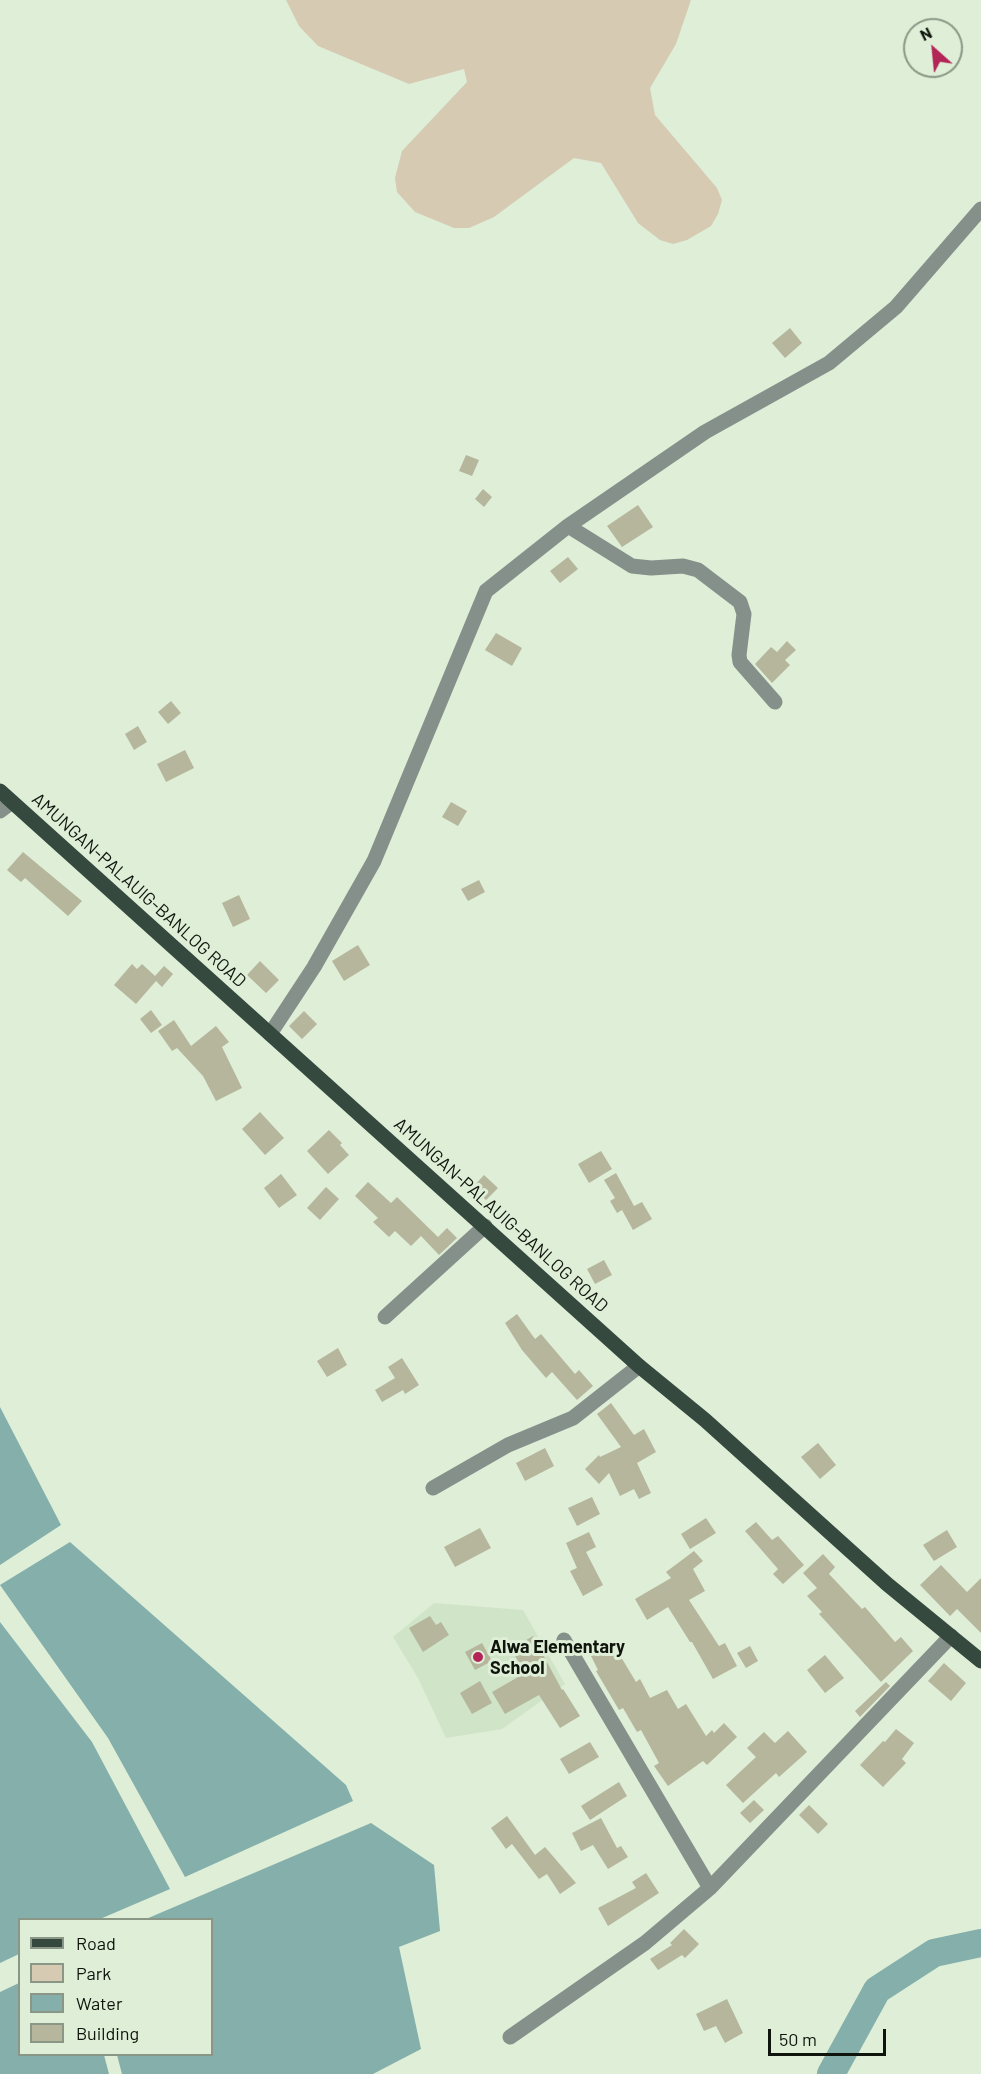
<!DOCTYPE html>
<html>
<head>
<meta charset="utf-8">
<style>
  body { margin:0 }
  #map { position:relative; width:981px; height:2074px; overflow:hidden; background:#deeed7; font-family:Barlow,sans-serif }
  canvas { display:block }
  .legend { position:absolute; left:18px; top:1918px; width:195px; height:138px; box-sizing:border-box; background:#deeed7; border:2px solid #8b9786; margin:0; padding:8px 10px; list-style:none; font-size:18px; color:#0f140c }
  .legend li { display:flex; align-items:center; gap:12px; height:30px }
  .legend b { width:30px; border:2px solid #8b9786 }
  .north { position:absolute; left:903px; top:18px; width:60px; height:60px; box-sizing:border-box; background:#deeed7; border:2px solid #8b9786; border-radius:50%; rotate:333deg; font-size:16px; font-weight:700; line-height:24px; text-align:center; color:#0f140c }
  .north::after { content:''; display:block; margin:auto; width:21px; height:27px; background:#b32457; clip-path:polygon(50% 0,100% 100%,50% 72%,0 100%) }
  .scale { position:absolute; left:768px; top:2029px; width:118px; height:27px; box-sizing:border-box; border:3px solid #0f140c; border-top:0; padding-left:8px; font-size:18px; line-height:21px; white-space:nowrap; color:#0f140c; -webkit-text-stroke:4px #deeed7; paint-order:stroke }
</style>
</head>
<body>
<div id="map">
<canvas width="981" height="2074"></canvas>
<ul class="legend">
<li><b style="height:8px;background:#35493f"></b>Road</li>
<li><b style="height:16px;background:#d6cab3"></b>Park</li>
<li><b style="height:16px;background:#84afab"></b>Water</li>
<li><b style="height:16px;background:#b5b69c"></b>Building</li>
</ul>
<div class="north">N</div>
<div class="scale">50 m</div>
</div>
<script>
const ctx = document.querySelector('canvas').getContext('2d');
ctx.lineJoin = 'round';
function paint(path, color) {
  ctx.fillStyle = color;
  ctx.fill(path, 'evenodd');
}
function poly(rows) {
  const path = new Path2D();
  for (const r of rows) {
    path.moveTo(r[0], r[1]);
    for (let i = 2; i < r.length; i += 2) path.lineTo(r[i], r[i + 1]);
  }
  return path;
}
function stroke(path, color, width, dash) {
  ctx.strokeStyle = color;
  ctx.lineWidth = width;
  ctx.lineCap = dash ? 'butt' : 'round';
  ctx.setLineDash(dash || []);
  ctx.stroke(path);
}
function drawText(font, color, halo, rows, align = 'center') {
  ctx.font = font + ' Barlow,sans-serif';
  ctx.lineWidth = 6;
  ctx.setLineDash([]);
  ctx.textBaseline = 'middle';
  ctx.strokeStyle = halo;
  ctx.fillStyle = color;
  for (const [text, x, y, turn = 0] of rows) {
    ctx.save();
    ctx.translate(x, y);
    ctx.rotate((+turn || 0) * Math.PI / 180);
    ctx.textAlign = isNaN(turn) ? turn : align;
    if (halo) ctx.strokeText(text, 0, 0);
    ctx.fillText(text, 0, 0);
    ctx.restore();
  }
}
const built = poly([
  [434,1603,523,1610,565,1684,502,1729,446,1738,418,1678,393,1637]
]);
const green = poly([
  [286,0,691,0,676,44,650,88,655,115,717,188,722,200,718,214,711,226,687,240,673,244,660,240,638,223,601,163,574,158,494,217,469,228,454,228,415,212,397,192,395,178,402,151,467,82,464,69,409,84,318,46,299,26]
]);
const water = poly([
  [0,1407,61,1525,0,1565],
  [70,1542,346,1785,353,1801,185,1877,108,1738,0,1585],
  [0,1622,92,1742,170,1889,100,1919,20,1920,19,1954,0,1963],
  [371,1823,434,1865,440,1931,399,1947,421,2049,373,2074,122,2074,117,2055,212,2054,212,1920,146,1919],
  [19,1983,20,2054,104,2055,109,2074,0,2074,0,1992]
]);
const river = poly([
  [831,2074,877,1990,934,1953,981,1943]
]);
const building = poly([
  [790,328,802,343,785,358,772,343],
  [466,455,479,460,472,476,459,471],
  [483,489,492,497,484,507,475,499],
  [638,505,653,527,622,547,607,526],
  [568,557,578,569,560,583,550,571],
  [496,633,522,648,512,666,485,650],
  [787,641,796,650,785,660,790,665,772,683,755,664,771,647,777,652],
  [171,701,181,713,168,724,158,712],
  [138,726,147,742,134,750,125,734],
  [185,750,194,768,166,782,157,764],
  [451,802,467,811,458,826,442,817],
  [23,852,82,901,68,916,25,878,21,882,7,870],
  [479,880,485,892,468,901,461,889],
  [239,895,250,919,233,927,222,903],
  [358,945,370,965,344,981,332,961],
  [260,961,279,980,266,993,247,975],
  [132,964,137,969,142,964,155,976,164,966,173,974,162,987,156,981,136,1004,114,985],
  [151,1010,162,1025,151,1033,140,1019],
  [304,1011,317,1024,302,1039,289,1026],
  [174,1020,191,1046,216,1026,229,1042,222,1047,242,1088,216,1101,203,1076,177,1048,172,1051,158,1031],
  [260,1112,284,1138,265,1155,242,1129],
  [329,1130,342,1143,340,1145,349,1155,328,1174,307,1151],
  [601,1151,612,1169,589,1183,578,1164],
  [616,1173,634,1206,642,1202,652,1219,633,1230,622,1210,617,1213,610,1201,615,1198,604,1180],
  [281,1174,297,1195,279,1208,264,1188],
  [484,1175,498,1188,486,1200,472,1188],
  [368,1182,391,1203,397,1197,438,1237,447,1228,457,1238,439,1255,421,1236,411,1246,395,1231,389,1237,373,1222,378,1218,355,1196],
  [326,1187,339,1199,320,1220,307,1208],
  [604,1260,612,1275,595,1284,587,1269],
  [517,1314,535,1339,541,1334,575,1374,579,1370,593,1386,577,1400,552,1372,546,1378,522,1350,505,1323],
  [338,1348,347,1365,327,1377,317,1361],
  [402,1358,419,1385,405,1394,403,1390,382,1402,375,1390,395,1378,388,1367],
  [611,1403,634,1435,644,1429,656,1452,637,1463,651,1493,639,1499,634,1489,620,1496,609,1473,599,1484,585,1469,599,1455,600,1457,621,1447,597,1414],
  [818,1443,836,1465,820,1479,801,1457],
  [545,1448,554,1466,525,1481,516,1463],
  [592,1497,600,1514,577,1526,568,1508],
  [706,1518,716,1533,690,1549,681,1534],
  [756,1522,772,1540,778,1536,804,1565,783,1584,773,1574,778,1569,745,1531],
  [480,1528,491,1548,455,1567,444,1547],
  [947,1530,957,1547,934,1561,923,1545],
  [589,1532,596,1547,586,1552,603,1585,583,1596,570,1571,577,1568,566,1543],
  [694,1551,703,1561,693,1569,705,1591,689,1600,719,1646,725,1643,737,1666,713,1679,692,1642,690,1642,668,1607,647,1620,635,1599,671,1578,666,1572],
  [823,1554,835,1567,829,1574,862,1609,865,1607,895,1642,901,1637,913,1651,881,1682,819,1614,822,1612,807,1596,817,1588,803,1573],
  [941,1565,967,1592,981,1578,981,1633,957,1609,950,1616,920,1585],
  [430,1616,436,1625,441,1622,449,1635,423,1652,409,1628],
  [533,1636,562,1690,563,1689,580,1716,560,1728,539,1695,505,1714,492,1692,525,1673,511,1649],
  [482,1643,492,1661,475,1670,465,1652],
  [607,1643,616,1660,621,1657,636,1682,640,1679,650,1698,667,1690,678,1709,686,1704,706,1736,712,1730,714,1733,724,1723,737,1737,707,1765,703,1761,668,1786,654,1766,659,1763,641,1730,637,1732,623,1708,619,1710,596,1671,598,1670,589,1652],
  [750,1646,758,1661,746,1668,737,1653],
  [825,1655,844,1678,825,1693,807,1670],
  [944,1663,966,1683,951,1701,928,1681],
  [480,1681,492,1703,472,1714,460,1693],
  [886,1682,890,1686,860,1717,855,1711],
  [896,1729,914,1743,902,1759,906,1763,883,1787,860,1765,883,1741,885,1742],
  [788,1731,807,1752,779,1777,776,1773,743,1803,726,1785,756,1757,747,1748,764,1732,775,1743],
  [590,1742,599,1757,569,1774,560,1759],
  [619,1782,627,1796,590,1820,581,1806],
  [754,1800,764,1810,750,1823,740,1813],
  [809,1805,828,1824,818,1834,799,1815],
  [507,1816,535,1855,545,1847,576,1883,560,1894,547,1874,539,1879,512,1844,506,1849,491,1828],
  [601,1818,617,1848,621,1846,628,1857,608,1869,593,1845,581,1851,572,1833],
  [646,1873,659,1893,608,1926,598,1908,636,1888,632,1882],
  [684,1929,699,1944,685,1958,682,1955,658,1970,650,1959,672,1945,670,1943],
  [727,1999,743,2033,725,2043,716,2026,704,2031,696,2014]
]);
const minor = poly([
  [568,526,632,566,651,568,683,566,698,570,740,602,744,614,739,655,740,662,775,702],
  [0,811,12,802],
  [270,1034,314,967,374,861,486,591,568,526,705,432,829,363,896,307,981,209],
  [385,1317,485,1226],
  [433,1488,508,1445,573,1418,639,1366],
  [564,1640,710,1888],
  [510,2037,645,1943,710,1888,951,1636]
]);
const major = poly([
  [0,791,639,1366,705,1420,887,1584,981,1661]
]);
const markers = [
  [478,1657,6,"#b32457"]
];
const streetNames = [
  ["AMUNGAN-PALAUIG-BANLOG ROAD",139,890,42],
  ["AMUNGAN-PALAUIG-BANLOG ROAD",501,1215,42]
];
const poiNames = [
  ["Alwa Elementary",490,1647],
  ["School",490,1668]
];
paint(built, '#d0e5c8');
paint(green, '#d6cab3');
paint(water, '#84afab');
stroke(river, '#84afab', 28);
paint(building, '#b5b69c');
stroke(minor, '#85908a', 15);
stroke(major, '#35493f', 15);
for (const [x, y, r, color] of markers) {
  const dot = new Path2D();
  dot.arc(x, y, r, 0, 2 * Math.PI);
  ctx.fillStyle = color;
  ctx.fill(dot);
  stroke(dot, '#deeed7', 2);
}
drawText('18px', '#0f140c', '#deeed7', streetNames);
drawText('bold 18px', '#0f140c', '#deeed7', poiNames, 'left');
</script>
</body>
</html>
